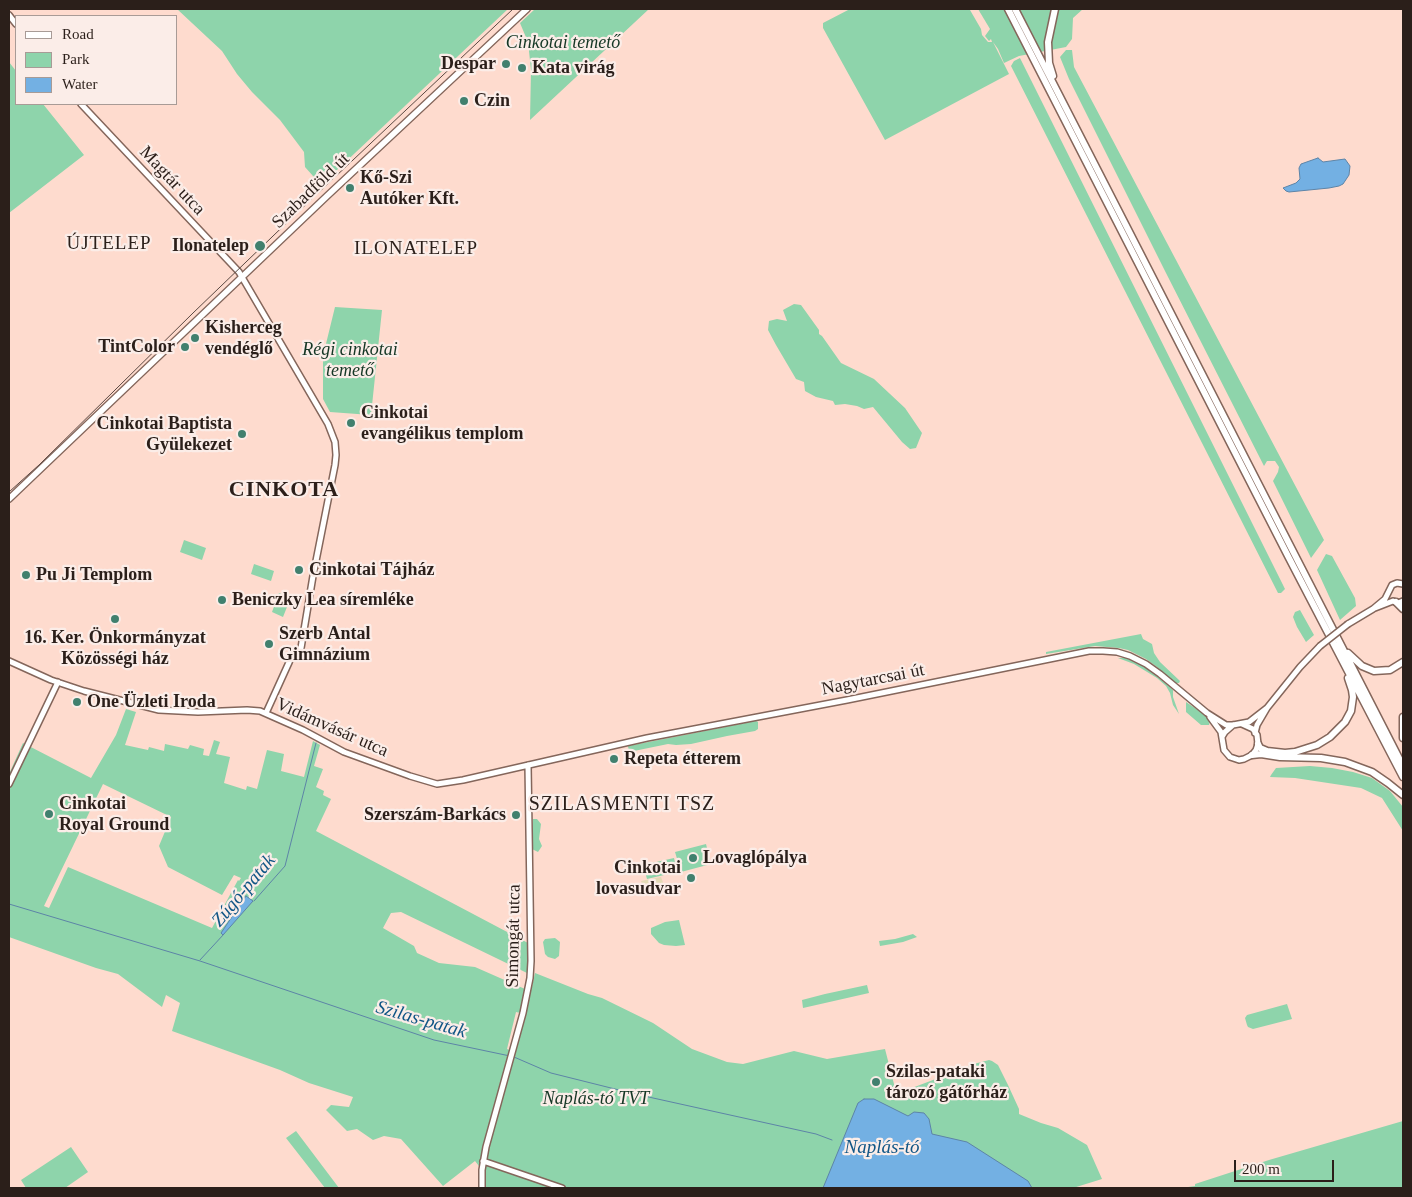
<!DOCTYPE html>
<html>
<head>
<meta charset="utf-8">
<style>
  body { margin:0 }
  #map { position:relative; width:1412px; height:1197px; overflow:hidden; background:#fedbce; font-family:"Times New Roman",serif }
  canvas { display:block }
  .frame { position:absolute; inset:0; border:10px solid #2b1f1a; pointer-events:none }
  .legend { position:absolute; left:15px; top:15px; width:162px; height:90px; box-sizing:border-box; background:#fbede8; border:1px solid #a89b96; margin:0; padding:6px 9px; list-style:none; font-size:15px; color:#2b1f1a }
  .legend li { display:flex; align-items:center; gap:10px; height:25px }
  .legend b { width:25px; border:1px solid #a89b96 }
  .scale { position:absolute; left:1234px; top:1160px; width:100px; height:22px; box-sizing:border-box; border:2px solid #2b1f1a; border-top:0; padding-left:6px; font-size:15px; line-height:18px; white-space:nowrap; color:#2b1f1a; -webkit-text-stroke:4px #fbede8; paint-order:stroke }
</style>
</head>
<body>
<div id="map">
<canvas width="1412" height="1197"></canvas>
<div class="frame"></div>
<ul class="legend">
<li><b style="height:6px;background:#fff"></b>Road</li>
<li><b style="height:14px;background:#8ed4ab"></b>Park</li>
<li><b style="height:14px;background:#73b0e3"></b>Water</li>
</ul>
<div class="scale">200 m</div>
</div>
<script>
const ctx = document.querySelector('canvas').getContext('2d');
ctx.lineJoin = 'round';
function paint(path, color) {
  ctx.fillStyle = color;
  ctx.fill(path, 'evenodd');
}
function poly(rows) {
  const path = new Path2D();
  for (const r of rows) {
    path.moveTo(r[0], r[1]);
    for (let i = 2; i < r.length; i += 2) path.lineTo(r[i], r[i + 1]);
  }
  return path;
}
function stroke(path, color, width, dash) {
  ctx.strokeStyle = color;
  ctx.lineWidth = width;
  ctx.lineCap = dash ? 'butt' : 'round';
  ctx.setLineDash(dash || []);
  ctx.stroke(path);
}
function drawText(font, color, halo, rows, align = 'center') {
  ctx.font = font + ' "Times New Roman",serif';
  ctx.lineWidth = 4.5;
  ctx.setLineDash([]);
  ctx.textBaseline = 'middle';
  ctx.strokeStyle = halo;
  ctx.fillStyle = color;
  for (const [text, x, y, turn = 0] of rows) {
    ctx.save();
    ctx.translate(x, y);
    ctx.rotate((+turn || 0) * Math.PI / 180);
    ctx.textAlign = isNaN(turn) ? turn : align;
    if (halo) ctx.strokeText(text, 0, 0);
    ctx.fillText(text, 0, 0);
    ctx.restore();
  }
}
const green = poly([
  [177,9,508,9,321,185,305,167,304,152,280,120,252,92,237,74,222,51],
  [535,9,649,9,530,120,531,70,528,42,520,23],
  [850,9,972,9,970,10,981,29,982,35,988,42,992,42,991,39,989,41,985,36,990,29,978,9,1083,9,1073,18,1072,39,1066,47,1019,56,1004,63,998,49,993,42,1009,74,885,140,823,28,823,23],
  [1066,50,1072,50,1074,67,1324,540,1311,558,1273,481,1278,472,1279,467,1275,461,1267,461,1264,466,1166,273,1069,79,1060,57],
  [1020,58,1285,589,1281,593,1278,593,1011,66,1014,61],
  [9,62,16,71,16,104,43,104,84,155,9,213],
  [794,304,801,305,819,330,819,334,822,336,841,363,874,379,905,408,922,433,916,448,910,449,902,442,873,407,864,409,857,406,845,404,835,405,833,401,816,397,805,391,804,382,796,379,776,345,768,330,769,321,777,319,787,321,783,310],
  [335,307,382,310,371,415,330,412,323,399,323,356],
  [184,540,206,548,202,560,180,552],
  [1326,554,1332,556,1355,598,1356,606,1340,620,1317,570],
  [254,564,274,571,271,581,251,574],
  [279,593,291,597,283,617,272,612],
  [1300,610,1314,635,1306,642,1297,627,1293,617,1295,612],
  [1141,634,1143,639,1152,644,1154,653,1160,662,1180,681,1179,683,1176,683,1157,667,1146,659,1128,650,1119,648,1095,646,1046,654,1046,652],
  [1118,658,1126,658,1138,662,1163,681,1173,690,1173,697,1179,714,1173,705,1170,693,1166,686,1157,678,1134,664],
  [1186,702,1201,712,1210,721,1209,725,1201,725,1186,712],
  [126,709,136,712,125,745,148,750,149,747,164,751,165,744,188,749,190,745,204,749,203,755,209,756,214,740,220,742,216,754,230,757,224,783,246,790,247,786,257,789,267,750,284,754,281,771,304,777,313,741,320,745,314,766,323,769,316,787,324,791,323,795,331,799,316,831,528,943,527,973,401,912,391,913,383,928,414,946,417,953,439,963,475,967,525,989,520,1013,516,1012,507,1049,514,1052,530,989,532,987,535,973,588,994,602,998,653,1023,692,1049,727,1062,743,1064,794,1051,827,1059,885,1049,895,1088,904,1088,904,1091,954,1072,956,1073,958,1071,970,1065,989,1060,992,1061,998,1065,1008,1085,1019,1109,1019,1114,1041,1123,1058,1128,1087,1145,1102,1179,1073,1188,486,1188,486,1175,475,1161,443,1186,401,1139,384,1136,373,1140,357,1129,347,1131,326,1110,331,1105,349,1107,353,1097,309,1083,280,1070,172,1031,180,1003,166,995,162,1007,118,974,96,968,9,937,9,774,23,743,91,778,116,735],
  [103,784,171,817,159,846,168,867,222,895,234,875,241,878,239,881,238,880,212,928,68,867,49,908,44,906],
  [756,721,758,722,758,729,755,731,727,736,691,744,676,745,668,744,629,752,628,746],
  [1310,766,1332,768,1353,772,1372,778,1390,791,1403,807,1403,831,1382,798,1361,788,1295,778,1270,777,1271,775,1276,768],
  [533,819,537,819,541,824,539,839,542,846,538,852,532,849],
  [706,844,711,864,681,872,675,852],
  [674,858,677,872,647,879,643,865],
  [679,920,685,945,676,946,664,945,659,943,651,934,651,928,665,922],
  [913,934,917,937,903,942,880,946,879,941,895,939],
  [555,938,560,942,559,956,555,959,548,957,545,954,543,942,545,939],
  [867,985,869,993,803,1008,802,1000,825,994],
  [1287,1004,1292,1019,1253,1029,1248,1027,1247,1025,1245,1018,1247,1015],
  [1403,1121,1403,1188,1181,1188,1195,1186,1195,1184,1269,1160],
  [296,1131,339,1188,325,1188,286,1138],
  [71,1147,88,1172,65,1188,26,1188,21,1180]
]);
const sand = poly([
  [661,877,664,885,644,891,641,881]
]);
const water = poly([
  [1318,158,1323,162,1345,159,1350,166,1349,175,1343,184,1339,186,1329,188,1289,192,1286,191,1283,188,1296,183,1300,179,1299,168,1301,164,1318,158],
  [246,896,253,901,223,935,221,933,246,896],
  [864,1099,874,1099,908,1116,914,1112,924,1113,929,1119,932,1134,967,1142,1028,1181,1032,1188,823,1188,858,1103,864,1099]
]);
const stream = poly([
  [254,901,285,866,316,743],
  [9,904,200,961,434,1040,510,1056],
  [200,960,224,934],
  [514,1057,551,1073,635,1094,816,1134,832,1140]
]);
const secondary = poly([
  [9,15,16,24],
  [81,104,239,272,328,424,335,442,336,455,335,465,313,576,301,648,295,653,291,658,266,713],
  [1375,608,1393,601,1398,603,1403,601],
  [1348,624,1373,609,1385,599,1392,585,1397,583,1403,584],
  [9,661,51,680,84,691,159,710,198,712,247,710,260,711,303,730,344,752,410,776,437,784,463,780,647,738,847,700,1089,651,1103,651,1117,652,1130,656,1146,664,1160,674,1207,713,1226,725,1233,725,1249,722,1267,708],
  [1210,717,1221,732,1224,750,1230,757,1239,760,1244,759,1252,755,1256,750,1258,744,1257,735,1253,729,1242,724],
  [1255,733,1257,725,1267,708,1300,667,1320,646],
  [1222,737,1225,732,1233,725],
  [9,784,58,682],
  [483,1161,562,1188],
  [482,1188,482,1170,486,1147,523,1013,530,978,531,961,528,765]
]);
const primary = poly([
  [9,499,327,196,527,9]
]);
const highway = poly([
  [1008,9,1289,558,1403,777],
  [1015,9,1403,766],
  [1053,76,1049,63,1048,42,1055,9],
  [1396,602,1403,609],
  [1348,653,1362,666,1374,671,1390,670,1403,662],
  [1403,717,1403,738],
  [1258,744,1260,748,1267,751,1285,753,1295,752,1317,745,1330,737,1345,722,1351,711,1353,697,1352,690,1348,678],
  [1252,755,1261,754,1280,757,1321,758,1345,762,1372,772,1388,783,1403,795]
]);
const tram = poly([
  [9,492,39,465,193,313,299,211,513,9]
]);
const secondaryBridge = poly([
  [1320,646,1348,624]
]);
const markers = [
  [506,64,5,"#41806e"],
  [522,68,5,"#41806e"],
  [464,101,5,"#41806e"],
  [350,188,5,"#41806e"],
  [260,246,6,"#41806e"],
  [195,338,5,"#41806e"],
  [185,347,5,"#41806e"],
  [351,423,5,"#41806e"],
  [242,434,5,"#41806e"],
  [299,570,5,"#41806e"],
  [26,575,5,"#41806e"],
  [222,600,5,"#41806e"],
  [115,619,5,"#41806e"],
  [269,644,5,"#41806e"],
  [77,702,5,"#41806e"],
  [614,759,5,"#41806e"],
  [49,814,5,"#41806e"],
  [516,815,5,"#41806e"],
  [693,858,5,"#41806e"],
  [691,878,5,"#41806e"],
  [876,1082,5,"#41806e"]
];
const parkNames = [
  ["Cinkotai temető",563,43],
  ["Régi cinkotai",350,350],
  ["temető",350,371],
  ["Naplás-tó TVT",596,1099]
];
const poiNames = [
  ["Despar",496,64,"right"],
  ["Kata virág",532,68],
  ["Czin",474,101],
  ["Kő-Szi",360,178],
  ["Autóker Kft.",360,199],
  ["Ilonatelep",249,246,"right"],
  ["Kisherceg",205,328],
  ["vendéglő",205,349],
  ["TintColor",175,347,"right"],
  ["Cinkotai",361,413],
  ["evangélikus templom",361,434],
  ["Cinkotai Baptista",232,424,"right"],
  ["Gyülekezet",232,445,"right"],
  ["Cinkotai Tájház",309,570],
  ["Pu Ji Templom",36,575],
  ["Beniczky Lea síremléke",232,600],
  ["Szerb Antal",279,634],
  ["Gimnázium",279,655],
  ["16. Ker. Önkormányzat",115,638,"center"],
  ["Közösségi ház",115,659,"center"],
  ["One Üzleti Iroda",87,702],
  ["Repeta étterem",624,759],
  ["Cinkotai",59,804],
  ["Royal Ground",59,825],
  ["Szerszám-Barkács",506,815,"right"],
  ["Lovaglópálya",703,858],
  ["Cinkotai",681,868,"right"],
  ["lovasudvar",681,889,"right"],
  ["Szilas-pataki",886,1072],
  ["tározó gátőrház",886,1093]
];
const streetNames = [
  ["Magtár utca",172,181,47],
  ["Szabadföld út",311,191,-44],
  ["Nagytarcsai út",873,680,-11],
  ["Vidámvásár utca",332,728,24],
  ["Simongát utca",514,936,-89]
];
const neighbourhoodNames = [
  ["ÚJTELEP",109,244],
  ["ILONATELEP",416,249]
];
const waterNames = [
  ["Zúgó-patak",244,891,-50],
  ["Szilas-patak",421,1020,16],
  ["Naplás-tó",882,1148]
];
const quarterNames = [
  ["SZILASMENTI TSZ",622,805]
];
const districtNames = [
  ["CINKOTA",284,490]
];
paint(green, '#8ed4ab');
paint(sand, '#e4dab5');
paint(water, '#73b0e3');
stroke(water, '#5d84a7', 1);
stroke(stream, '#5d84a7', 1);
stroke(secondary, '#84665b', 8);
stroke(primary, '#84665b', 8);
stroke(highway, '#84665b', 9);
stroke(secondary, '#fff', 5);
stroke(primary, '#fff', 5.5);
stroke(highway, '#fff', 6);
stroke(tram, '#5b4943', 1);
stroke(secondaryBridge, '#84665b', 8, []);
stroke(secondaryBridge, '#fff', 5);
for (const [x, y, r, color] of markers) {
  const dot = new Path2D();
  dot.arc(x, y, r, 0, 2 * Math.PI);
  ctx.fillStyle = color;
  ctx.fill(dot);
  stroke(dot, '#fbede8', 2);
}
drawText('italic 18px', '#153725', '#fbede8', parkNames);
drawText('bold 18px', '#2b1f1a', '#fbede8', poiNames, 'left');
drawText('18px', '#2b1f1a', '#fbede8', streetNames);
ctx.letterSpacing = '1px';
drawText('19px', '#2b1f1a', '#fbede8', neighbourhoodNames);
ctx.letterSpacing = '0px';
drawText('italic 19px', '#115686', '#fbede8', waterNames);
ctx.letterSpacing = '1px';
drawText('20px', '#2b1f1a', '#fbede8', quarterNames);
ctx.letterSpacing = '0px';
ctx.letterSpacing = '1px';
drawText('bold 22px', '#2b1f1a', '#fbede8', districtNames);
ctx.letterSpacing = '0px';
</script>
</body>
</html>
